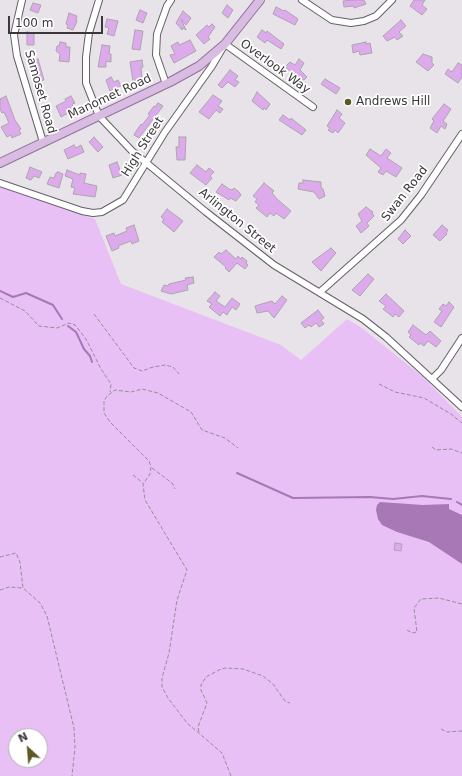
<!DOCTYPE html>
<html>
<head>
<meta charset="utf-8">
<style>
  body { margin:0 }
  #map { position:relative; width:462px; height:776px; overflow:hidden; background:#e8e2e9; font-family:"DejaVu Sans",sans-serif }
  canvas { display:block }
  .north { position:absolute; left:8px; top:728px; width:40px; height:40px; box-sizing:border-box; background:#fff; border:1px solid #b0afb1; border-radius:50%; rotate:334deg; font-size:11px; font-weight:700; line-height:16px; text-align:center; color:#3a383b }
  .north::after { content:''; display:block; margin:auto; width:14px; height:18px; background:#5b5a27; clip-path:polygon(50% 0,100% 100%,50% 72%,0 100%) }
  .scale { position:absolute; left:8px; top:16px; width:95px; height:18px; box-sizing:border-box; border:2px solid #3a383b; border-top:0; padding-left:5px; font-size:12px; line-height:14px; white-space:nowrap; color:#3a383b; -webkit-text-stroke:3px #fff; paint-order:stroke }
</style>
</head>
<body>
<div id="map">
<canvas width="462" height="776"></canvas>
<div class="north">N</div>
<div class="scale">100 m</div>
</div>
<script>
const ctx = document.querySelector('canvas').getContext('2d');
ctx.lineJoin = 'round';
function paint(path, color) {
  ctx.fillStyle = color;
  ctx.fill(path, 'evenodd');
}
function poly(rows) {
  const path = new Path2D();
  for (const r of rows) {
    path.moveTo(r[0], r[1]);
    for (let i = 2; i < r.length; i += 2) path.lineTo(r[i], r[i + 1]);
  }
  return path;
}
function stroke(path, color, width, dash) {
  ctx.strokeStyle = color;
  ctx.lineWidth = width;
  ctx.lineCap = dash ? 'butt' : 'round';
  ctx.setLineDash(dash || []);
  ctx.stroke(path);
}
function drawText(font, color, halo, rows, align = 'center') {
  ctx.font = font + ' "DejaVu Sans",sans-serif';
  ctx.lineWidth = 3.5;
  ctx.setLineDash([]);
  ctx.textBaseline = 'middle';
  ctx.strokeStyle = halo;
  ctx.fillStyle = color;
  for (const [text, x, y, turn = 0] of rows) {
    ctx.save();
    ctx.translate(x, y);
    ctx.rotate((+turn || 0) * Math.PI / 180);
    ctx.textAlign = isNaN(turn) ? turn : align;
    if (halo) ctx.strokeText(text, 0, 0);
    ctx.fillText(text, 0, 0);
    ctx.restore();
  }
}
const green = poly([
  [0,187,95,219,121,284,281,345,301,360,347,319,362,328,423,377,462,417,462,776,0,776],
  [16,736,40,736,40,760,16,760]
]);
const water = poly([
  [380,502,423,505,449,504,449,509,462,515,462,564,429,542,397,532,382,525,378,519,376,510,377,505]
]);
const stream = poly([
  [0,291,13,297,26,293,53,305,62,319],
  [68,326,76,332,84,349,90,356,92,362],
  [237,473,293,498,370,497,393,499,422,496,451,499],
  [457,502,462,505]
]);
const building = poly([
  [353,0,364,0,366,4,354,8,354,6,344,7,343,1,353,0],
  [414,0,425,0,422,5,427,9,422,15,410,6,414,0],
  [33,3,41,5,38,13,30,10,33,3],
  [227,5,233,10,228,18,222,13,227,5],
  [276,7,284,11,285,10,298,19,295,25,273,14,276,7],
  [140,10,147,13,143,23,136,20,140,10],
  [183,11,191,18,186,25,181,19,186,30,183,28,182,30,176,23,183,11],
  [69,13,77,16,76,21,77,21,73,30,67,28,68,25,66,24,69,13],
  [107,19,118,21,114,36,107,34,109,28,105,27,107,19],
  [401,20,406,26,399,32,403,36,397,40,395,37,387,41,383,36,401,20],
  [212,24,215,27,208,37,210,39,204,44,196,35,207,25,209,27,212,24],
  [135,30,143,31,140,50,132,49,135,30],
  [262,30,266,33,267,31,284,44,281,49,267,40,265,43,257,37,262,30],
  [27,32,34,33,34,45,27,45,27,32],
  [190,40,196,51,174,63,170,55,175,54,171,46,178,42,179,45,190,40],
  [60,42,66,43,66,47,70,47,69,62,59,61,60,54,56,51,57,46,59,46,60,42],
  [366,42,366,44,370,43,372,53,360,55,359,51,353,53,352,45,366,42],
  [102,45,110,46,109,54,111,54,111,62,106,61,106,67,98,67,102,45],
  [423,54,432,57,432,63,434,65,428,71,416,62,423,54],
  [38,59,44,80,39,81,36,81,29,62,38,59],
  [299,59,304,63,300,70,307,77,304,80,298,77,298,78,285,67,290,62,295,65,299,59],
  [142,60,143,67,141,68,142,79,133,81,130,62,142,60],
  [458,63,462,65,462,77,458,83,445,74,448,69,452,72,458,63],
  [230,70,238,76,235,80,239,82,235,87,228,82,222,88,218,85,230,70],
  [111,77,114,82,118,80,121,86,110,91,106,80,111,77],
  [325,79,340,88,336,94,321,84,325,79],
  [257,92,270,104,266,110,264,108,263,110,252,101,257,92],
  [213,95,222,101,218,106,223,109,220,113,216,110,209,119,199,112,213,95],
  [6,96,15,120,21,129,19,130,21,134,12,138,11,135,7,137,1,127,9,123,4,112,2,113,0,109,0,99,6,96],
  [71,96,75,103,72,104,75,109,61,117,56,106,66,101,65,99,71,96],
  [158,103,163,106,139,138,134,135,135,133,141,124,142,125,150,115,148,114,154,106,155,107,158,103],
  [444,104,451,109,443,121,447,124,445,129,441,126,437,133,430,128,434,121,432,119,444,104],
  [337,110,342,114,339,118,345,123,338,133,335,130,333,133,328,130,330,128,327,126,337,110],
  [283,115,290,120,291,118,306,130,302,135,279,120,283,115],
  [94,137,103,147,98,152,89,142,94,137],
  [179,137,186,137,185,160,177,160,176,147,179,147,179,137],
  [74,145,76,148,81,145,84,152,68,159,64,150,74,145],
  [370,149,381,156,386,149,391,153,387,158,402,168,396,177,386,171,383,175,378,172,381,168,366,155,370,149],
  [117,162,122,175,113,178,109,165,117,162],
  [197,165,206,172,209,168,214,172,210,176,212,178,206,185,190,173,197,165],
  [30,167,42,172,39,178,34,176,31,180,26,178,30,167],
  [67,170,80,175,80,173,86,174,84,183,97,186,95,197,73,194,75,188,71,187,73,179,65,176,67,170],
  [58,172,63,174,59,188,47,184,50,177,54,178,56,173,58,172],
  [303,180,321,182,321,188,323,189,325,196,319,199,314,192,298,189,299,183,303,183,303,180],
  [264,183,274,191,272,193,277,199,291,211,284,219,276,213,274,216,270,213,267,217,256,208,259,205,255,202,257,199,253,196,264,183],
  [222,184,229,189,232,190,234,188,239,192,241,195,236,201,230,198,229,200,216,192,222,184],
  [366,207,373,212,372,213,374,216,367,223,369,226,361,233,356,226,362,221,358,214,366,207],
  [167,209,183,221,174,232,162,222,164,219,161,217,167,209],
  [134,225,139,241,132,244,131,241,118,246,119,248,112,251,106,236,114,233,115,236,127,231,126,228,134,225],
  [442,225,448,230,446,233,447,234,440,241,433,235,442,225],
  [405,230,411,236,403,244,398,239,405,230],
  [331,248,336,253,321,271,312,262,331,248],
  [226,250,236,259,238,256,241,259,242,257,247,261,246,263,248,265,245,269,237,263,229,272,225,268,226,267,214,257,219,252,221,254,226,250],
  [368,274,374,279,360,296,352,290,368,274],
  [193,277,194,283,187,285,188,290,171,294,161,291,164,285,168,286,169,284,186,280,185,278,193,277],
  [215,292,220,296,216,301,225,307,232,298,240,304,236,310,232,307,227,315,223,312,220,316,209,307,212,304,207,301,215,292],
  [386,294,404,311,399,317,395,314,393,317,383,309,386,306,379,301,386,294],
  [282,296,287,300,274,318,268,311,257,313,255,306,272,301,275,304,282,296],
  [449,302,454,307,441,327,434,322,442,311,439,309,443,304,446,306,449,302],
  [318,310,324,318,321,320,324,324,319,327,316,323,311,327,309,325,305,328,301,323,318,310],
  [413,325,426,335,430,331,441,341,436,347,428,341,424,346,420,343,419,345,409,337,411,335,408,332,413,325],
  [395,543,402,544,401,551,394,550,395,543]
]);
const path = poly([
  [0,298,25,311,39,326,57,328,69,323,75,325,86,339,101,369,111,384,110,392],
  [94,314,134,368,142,371,153,367,165,365,173,367,179,374],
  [379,384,395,392,424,398,451,414,462,423],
  [432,447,436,450,451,449,462,453],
  [152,468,172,483,175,489],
  [133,475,143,483],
  [0,557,16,553,20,562,23,588,40,603,47,616,74,728,75,747,72,776],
  [0,590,9,587,23,588],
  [407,630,412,633,417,632,414,608,421,599,439,598,462,604],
  [441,729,447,732,462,731],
  [199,732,198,727,207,703,201,690,201,685,206,677,219,670,225,668,243,669,263,676,273,684,285,701,290,703],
  [231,776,222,753,187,723,168,698,162,687,162,678,169,653,177,600,187,570,145,500,143,484,150,474,151,467,149,461,110,422,104,413,104,401,107,396,115,390,131,392,142,389,158,393,191,412,202,430,225,438,238,448]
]);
const minor = poly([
  [22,0,14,35,17,56,43,142],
  [99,0,89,33,86,57,86,83,99,116,132,151,206,212,274,265,363,319,386,337,462,407],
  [302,0,332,20,351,23,364,21,376,16,392,0],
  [166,84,156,55,157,34,167,6,171,0],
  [0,183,82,211,93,213,102,212,123,200,165,132,212,66,225,44,313,107],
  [320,292,401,220,421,195,462,134],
  [432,379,441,370,462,338]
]);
const major = poly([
  [0,163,170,82,199,66,225,44,260,0]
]);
const markers = [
  [348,102,4,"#5b5a27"]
];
const streetNames = [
  ["Overlook Way",275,67,36],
  ["Samoset Road",40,92,74],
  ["Manomet Road",110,97,-25],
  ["High Street",143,147,-58],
  ["Swan Road",405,194,-52],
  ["Arlington Street",237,221,39]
];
const poiNames = [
  ["Andrews Hill",356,102]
];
paint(green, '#e9c0f6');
paint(water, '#a777b6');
stroke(stream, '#a777b6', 2);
paint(building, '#ddaaec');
stroke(building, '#aba6ad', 1);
stroke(minor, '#656067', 8);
stroke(major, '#90719a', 10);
stroke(path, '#938f94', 1, [4, 2]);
stroke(minor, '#fff', 6);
stroke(major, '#d9bce1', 8);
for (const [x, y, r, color] of markers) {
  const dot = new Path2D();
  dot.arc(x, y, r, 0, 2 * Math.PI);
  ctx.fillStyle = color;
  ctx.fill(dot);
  stroke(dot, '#fff', 1.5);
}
drawText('12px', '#3a383b', '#fff', streetNames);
drawText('12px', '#3a383b', '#fff', poiNames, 'left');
</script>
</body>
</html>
